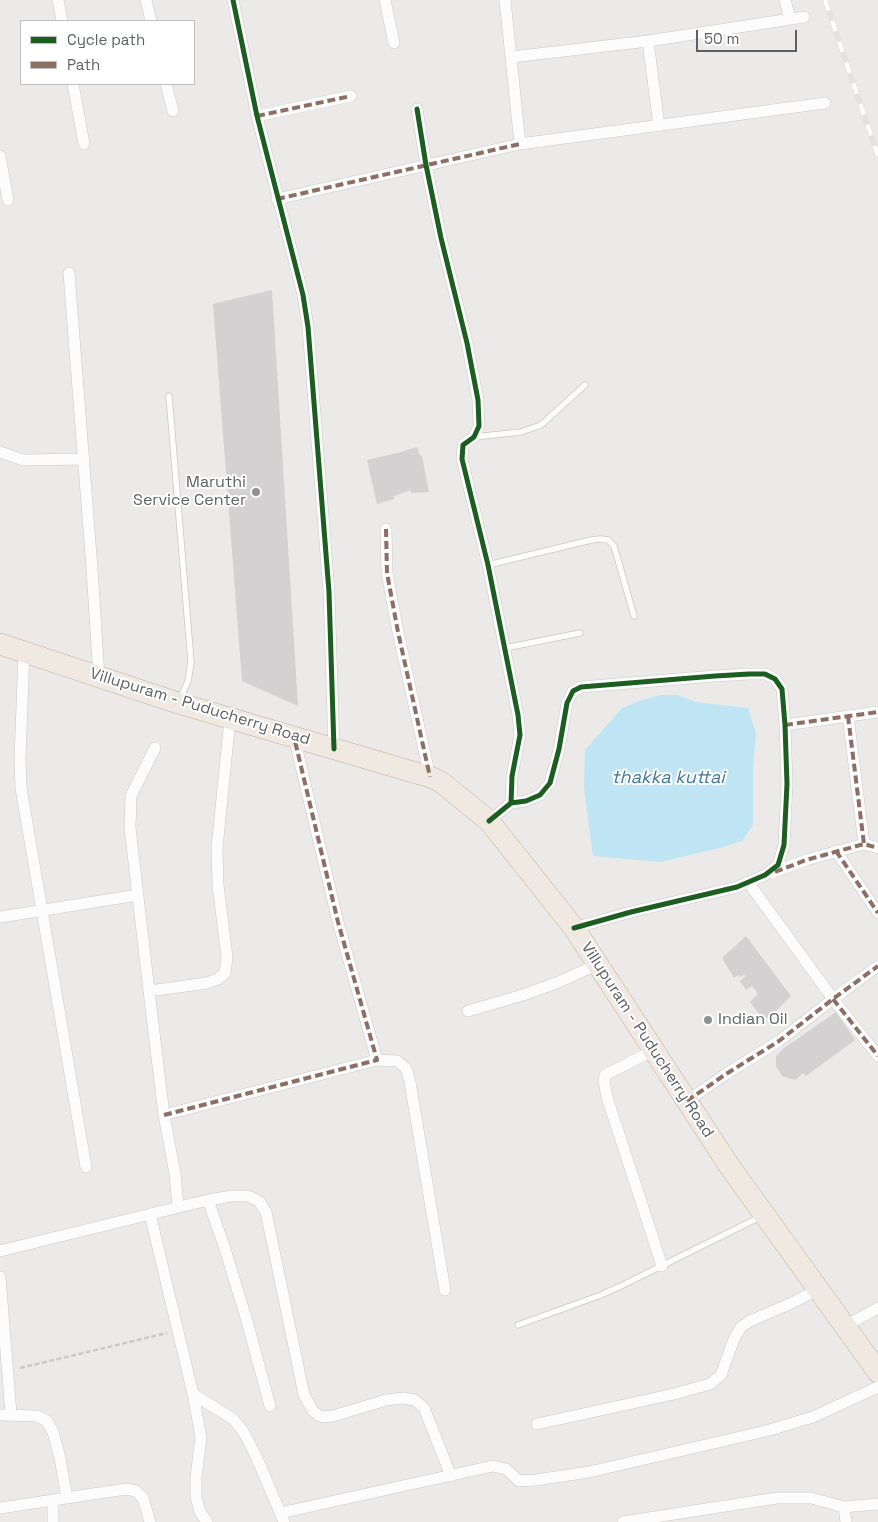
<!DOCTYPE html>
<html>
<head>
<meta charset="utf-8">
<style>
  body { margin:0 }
  #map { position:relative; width:878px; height:1522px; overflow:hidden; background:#eceae8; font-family:"Space Grotesk",sans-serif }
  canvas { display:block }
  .legend { position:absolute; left:20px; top:20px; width:175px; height:65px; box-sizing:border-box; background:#fff; border:1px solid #bec0c1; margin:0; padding:6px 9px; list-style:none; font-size:15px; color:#5d6165 }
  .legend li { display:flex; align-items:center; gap:10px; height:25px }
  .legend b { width:25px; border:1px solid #bec0c1 }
  .scale { position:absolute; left:696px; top:30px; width:101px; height:22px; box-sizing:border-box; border:2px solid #5d6165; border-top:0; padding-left:6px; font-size:15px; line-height:18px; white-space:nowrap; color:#5d6165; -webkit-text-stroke:4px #fff; paint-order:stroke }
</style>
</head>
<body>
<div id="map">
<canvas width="878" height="1522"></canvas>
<ul class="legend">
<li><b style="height:6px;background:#1b5e20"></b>Cycle path</li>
<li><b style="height:6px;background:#8d6e63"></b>Path</li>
</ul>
<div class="scale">50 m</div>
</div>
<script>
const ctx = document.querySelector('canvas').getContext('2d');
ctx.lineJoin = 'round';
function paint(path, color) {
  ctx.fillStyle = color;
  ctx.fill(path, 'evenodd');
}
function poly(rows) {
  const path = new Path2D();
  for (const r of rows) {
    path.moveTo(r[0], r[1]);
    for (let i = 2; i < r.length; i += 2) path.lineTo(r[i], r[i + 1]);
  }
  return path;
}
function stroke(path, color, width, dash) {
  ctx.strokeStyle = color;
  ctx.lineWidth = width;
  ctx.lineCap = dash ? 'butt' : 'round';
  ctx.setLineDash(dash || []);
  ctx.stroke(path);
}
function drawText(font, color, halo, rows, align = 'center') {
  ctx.font = font + ' "Space Grotesk",sans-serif';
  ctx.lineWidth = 4;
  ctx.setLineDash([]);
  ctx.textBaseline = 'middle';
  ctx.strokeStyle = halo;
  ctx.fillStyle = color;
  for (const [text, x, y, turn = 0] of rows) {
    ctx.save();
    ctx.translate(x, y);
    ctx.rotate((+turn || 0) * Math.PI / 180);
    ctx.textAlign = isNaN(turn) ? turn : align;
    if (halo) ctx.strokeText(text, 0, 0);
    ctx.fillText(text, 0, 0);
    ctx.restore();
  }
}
const water = poly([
  [660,695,678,695,695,702,748,708,756,734,753,767,753,825,742,841,720,848,660,862,593,856,584,788,585,750,622,708,639,701]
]);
const building = poly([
  [272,290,298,706,242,681,213,304],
  [417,447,419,454,422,456,429,492,411,493,411,490,394,496,394,499,377,504,367,460,401,452],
  [746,936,791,996,770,1017,762,1018,750,1002,758,994,752,986,746,990,740,981,746,976,743,975,740,977,738,975,734,978,722,958],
  [836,1012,855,1040,806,1076,803,1073,795,1080,782,1076,776,1067,776,1056,784,1048]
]);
const path = poly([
  [20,1368,167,1333]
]);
const lane = poly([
  [169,396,191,662,188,681,180,699],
  [474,437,521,432,541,425,585,385],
  [488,565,591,540,601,539,608,540,614,546,634,616],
  [505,648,580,633],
  [518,1325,601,1295,627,1283,760,1217]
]);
const street = poly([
  [58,0,62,21],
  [146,0,151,21],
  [233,0,257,116,303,295,308,327,329,592,334,749],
  [385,0,394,43],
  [505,0,520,144],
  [785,0,790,19],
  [648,41,659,126],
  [512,57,648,41,804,17],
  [73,84,84,144],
  [166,84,173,111],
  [417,109,426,165,441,238,467,343,478,400,479,426,474,437,463,445,462,459,488,565,518,715,520,735,512,776,511,803],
  [257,116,351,96],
  [0,156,8,200],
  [277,199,520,144,825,103],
  [69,273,92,569,99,677],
  [0,452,23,460,84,459],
  [386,529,387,573,398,632,430,777],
  [24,652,20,758,21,788,86,1167],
  [848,716,864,844],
  [785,725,878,712],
  [155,748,131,796,130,828,149,991,164,1115,175,1174,178,1207],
  [489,821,511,803,526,801,540,795,550,783,559,749,567,703,573,691,581,687,715,676,749,674,765,674,775,679,782,689,785,725,787,784,784,845,778,865,765,875,737,887,631,912,574,928],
  [836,851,878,913],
  [771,873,806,860,864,844,878,848],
  [748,882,833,999,878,1056],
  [0,917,138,895],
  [149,991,207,983,218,979,225,973,227,957,218,885,217,848,230,719],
  [468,1011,523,995,559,982,598,964],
  [654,1050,605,1075,604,1081,607,1097,662,1266],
  [377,1060,397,1061,406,1068,410,1082,445,1290],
  [687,1101,726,1074,779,1041,833,999,878,966],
  [164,1115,377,1060,338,922,294,737],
  [208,1200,225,1249,247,1321,270,1406],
  [150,1214,193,1394,201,1437,196,1477,196,1497,200,1512,207,1522],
  [0,1251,208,1200,232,1196,248,1196,259,1201,266,1212,304,1395,313,1411,318,1415,323,1417,333,1416,386,1400,403,1398,415,1400,424,1408,451,1476],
  [0,1277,11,1414],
  [845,1326,878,1308],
  [193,1394,233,1419,243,1431,256,1456,284,1522],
  [0,1415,37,1416,47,1421,53,1432,60,1458,67,1498],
  [537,1424,674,1394,710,1384,721,1375,734,1339,741,1327,750,1321,794,1302,818,1289],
  [53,1500,53,1522],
  [844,1507,846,1522],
  [0,1508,126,1489,136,1491,143,1498,150,1522],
  [280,1513,493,1466,506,1469,519,1481,536,1480,589,1472,766,1431,813,1417,878,1387],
  [623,1522,777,1498,811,1498,844,1507,878,1504]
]);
const highway = poly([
  [0,644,178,703,430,777,441,782,489,821,574,928,730,1167,878,1372]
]);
const rail = poly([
  [825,0,878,156]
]);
const quiet = poly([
  [257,116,351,96],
  [277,199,520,144],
  [386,529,387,573,398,632,430,777],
  [848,716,864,844],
  [785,725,878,712],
  [836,851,878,913],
  [775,872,806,860,864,844,878,848],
  [833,999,878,1056],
  [687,1101,726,1074,779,1041,833,999,878,966],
  [164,1115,377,1060,338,922,294,737]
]);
const cycleway = poly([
  [233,0,257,116,303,295,308,327,329,592,334,749],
  [417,109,426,165,441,238,467,343,478,400,479,426,474,437,463,445,462,459,488,565,518,715,520,735,512,776,511,803],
  [489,821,511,803,526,801,540,795,550,783,559,749,567,703,573,691,581,687,715,676,749,674,765,674,775,679,782,689,785,725,787,784,784,845,778,865,765,875,737,887,631,912,574,928]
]);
const markers = [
  [256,492,5,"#8f9193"],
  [708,1020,5,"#8f9193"]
];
const poiNames = [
  ["Maruthi",246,483],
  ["Service Center",246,501],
  ["Indian Oil",718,1020,"left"]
];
const streetNames = [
  ["Villupuram - Puducherry Road",200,707,17],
  ["Villupuram - Puducherry Road",647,1040,57]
];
const waterNames = [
  ["thakka kuttai",668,778]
];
paint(water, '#bfe4f3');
paint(building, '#d3d1d1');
stroke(lane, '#c9c8c8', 7);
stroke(street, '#c9c8c8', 12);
stroke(highway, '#c1af97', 22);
stroke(path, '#c7ccc9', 2.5, [5, 2.5]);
stroke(lane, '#fcfcfc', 5.5);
stroke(street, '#fcfcfc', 11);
stroke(highway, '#efe9e2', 21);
stroke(rail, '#e3e2e2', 5.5);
stroke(rail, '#fff', 4, [11]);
stroke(quiet, '#8d6e63', 4, [8, 4]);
stroke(cycleway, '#1b5e20', 5);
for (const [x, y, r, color] of markers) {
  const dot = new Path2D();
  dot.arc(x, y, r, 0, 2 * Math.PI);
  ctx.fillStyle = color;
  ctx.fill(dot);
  stroke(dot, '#fff', 2);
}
drawText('16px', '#5d6165', '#fff', poiNames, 'right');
drawText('16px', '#5d6165', '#fff', streetNames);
drawText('italic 18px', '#437898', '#fff', waterNames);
</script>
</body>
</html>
